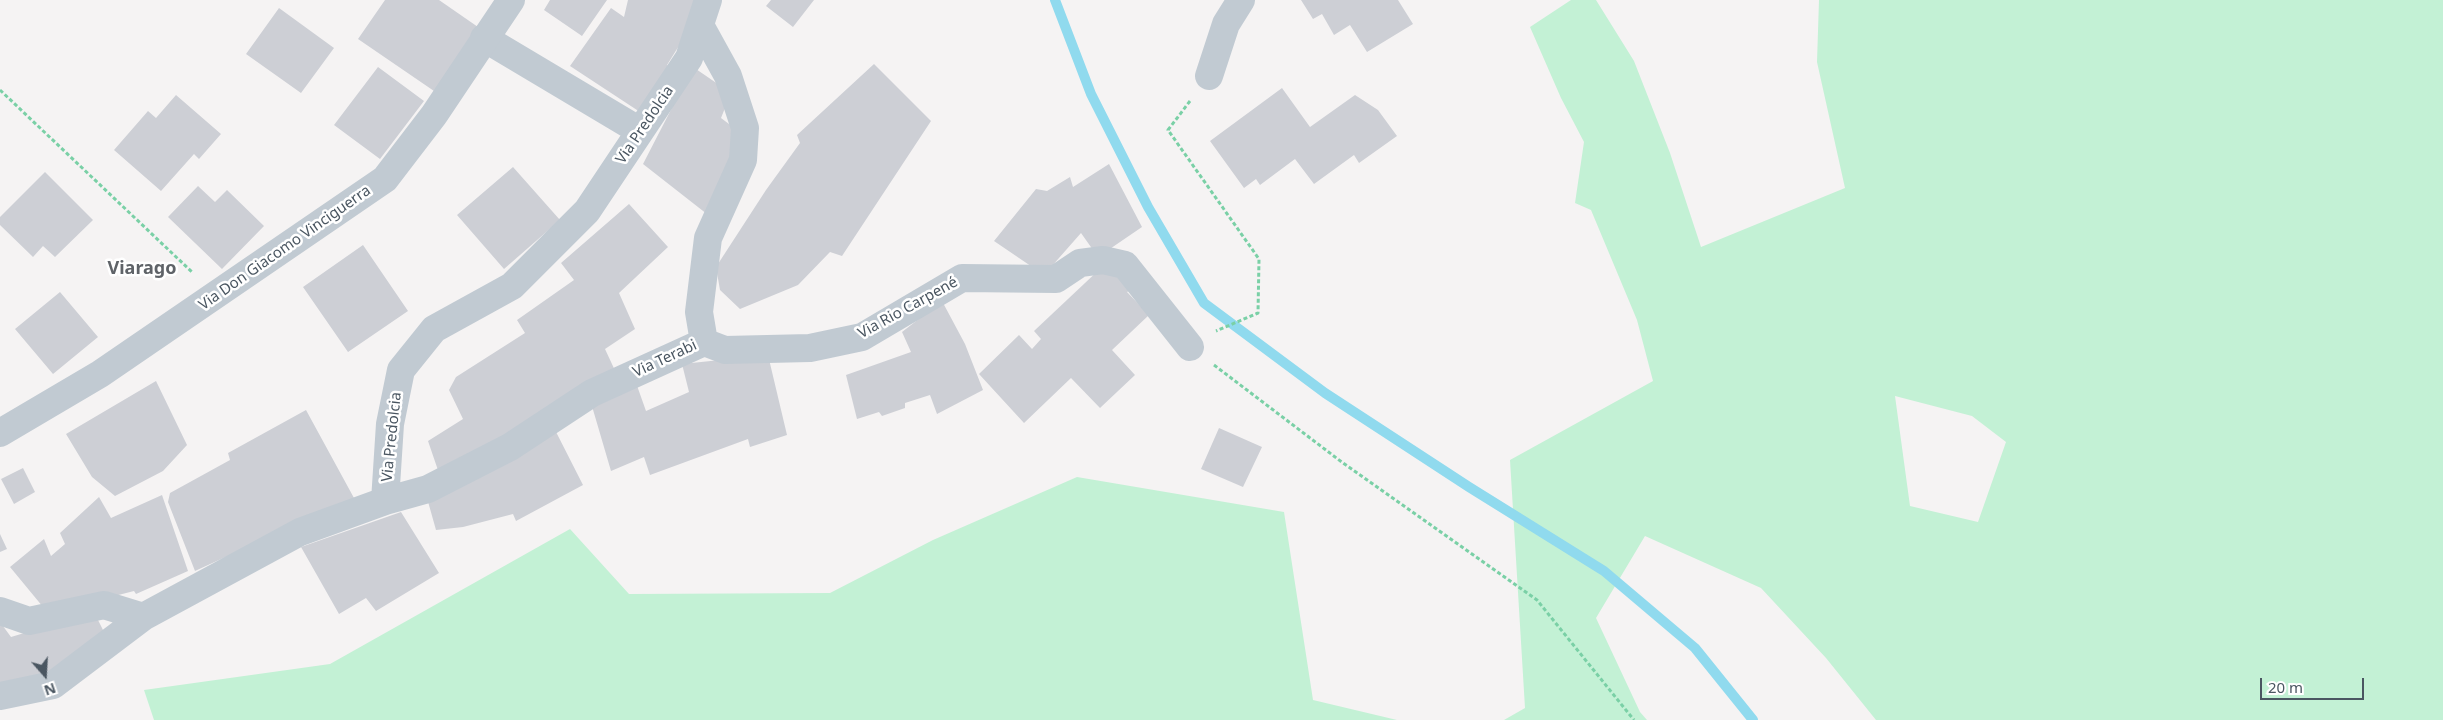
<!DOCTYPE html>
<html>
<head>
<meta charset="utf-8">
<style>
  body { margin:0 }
  #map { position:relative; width:2443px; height:720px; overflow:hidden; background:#f5f3f3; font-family:"Noto Sans",sans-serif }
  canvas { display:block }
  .north { position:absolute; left:20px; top:650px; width:50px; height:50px; -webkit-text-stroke:4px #fff; paint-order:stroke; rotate:161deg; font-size:14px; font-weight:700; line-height:20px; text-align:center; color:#4a5661 }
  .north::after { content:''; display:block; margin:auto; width:18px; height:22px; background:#4a5661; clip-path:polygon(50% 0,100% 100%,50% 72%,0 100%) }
  .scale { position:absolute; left:2260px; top:678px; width:104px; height:22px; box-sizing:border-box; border:2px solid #4a5661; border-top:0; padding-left:6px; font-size:15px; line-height:18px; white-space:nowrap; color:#4a5661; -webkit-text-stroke:4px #fff; paint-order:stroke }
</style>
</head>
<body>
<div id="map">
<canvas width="2443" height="720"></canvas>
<div class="north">N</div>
<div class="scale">20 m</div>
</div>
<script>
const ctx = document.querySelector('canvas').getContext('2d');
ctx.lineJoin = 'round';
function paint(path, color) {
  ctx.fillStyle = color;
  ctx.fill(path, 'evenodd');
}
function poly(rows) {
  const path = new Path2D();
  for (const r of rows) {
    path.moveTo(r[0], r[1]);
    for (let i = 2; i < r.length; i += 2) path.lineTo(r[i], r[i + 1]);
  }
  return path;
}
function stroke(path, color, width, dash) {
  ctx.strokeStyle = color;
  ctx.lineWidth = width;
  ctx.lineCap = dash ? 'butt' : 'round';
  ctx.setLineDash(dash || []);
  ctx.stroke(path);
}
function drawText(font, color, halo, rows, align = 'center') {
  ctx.font = font + ' "Noto Sans",sans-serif';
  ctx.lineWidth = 5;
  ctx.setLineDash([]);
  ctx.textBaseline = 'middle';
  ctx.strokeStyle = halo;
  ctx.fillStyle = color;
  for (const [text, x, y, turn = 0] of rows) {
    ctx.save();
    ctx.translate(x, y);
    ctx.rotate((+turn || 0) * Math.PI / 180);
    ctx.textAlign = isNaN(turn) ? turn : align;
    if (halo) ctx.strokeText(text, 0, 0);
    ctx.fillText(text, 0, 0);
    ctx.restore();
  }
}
const green = poly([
  [1571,0,1596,0,1634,61,1670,153,1701,247,1845,188,1817,62,1819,0,2443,0,2443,720,1876,720,1826,658,1761,588,1645,536,1596,618,1640,712,1647,720,1504,720,1525,708,1510,460,1653,381,1637,320,1591,210,1575,203,1584,142,1561,98,1530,27],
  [1895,396,1972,416,2006,442,1978,522,1910,506],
  [1077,477,1284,512,1313,700,1397,720,154,720,144,690,330,664,570,529,629,594,830,593,933,540]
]);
const stream = poly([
  [1055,0,1091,94,1148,207,1204,303,1325,393,1469,487,1604,571,1695,648,1753,720]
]);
const building = poly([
  [385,0,439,0,478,27,434,91,358,39],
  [550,0,607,0,582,36,544,10],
  [628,0,699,0,690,28,667,65,673,70,640,112,570,66,611,8,624,17],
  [771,0,814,0,793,27,766,6],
  [1301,0,1398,0,1413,24,1367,52,1350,25,1334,35,1322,14,1313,19],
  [279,8,334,48,301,93,246,54],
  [874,64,931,121,842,256,830,252,798,285,740,309,720,290,716,267,766,190,800,143,797,135],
  [378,67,424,101,380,159,334,125],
  [693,67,731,93,721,118,741,133,712,218,643,164],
  [1282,88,1310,127,1355,95,1378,110,1397,136,1359,163,1354,155,1314,184,1295,159,1260,185,1256,179,1244,188,1210,141],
  [176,95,221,134,199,159,194,154,161,191,114,150,148,111,156,118],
  [1109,164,1142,227,1098,257,1081,233,1044,275,994,241,1036,189,1047,191,1070,177,1073,187],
  [513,167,560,220,504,269,457,215],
  [45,172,93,220,55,257,43,246,33,257,0,225,0,217],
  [198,186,215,202,227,190,264,226,222,269,168,217],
  [629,204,668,247,619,293,635,329,605,349,618,377,441,479,428,441,463,419,449,390,456,377,525,333,517,320,574,280,561,263],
  [363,245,408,311,348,352,303,287],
  [1102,267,1111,268,1131,290,1127,292,1149,315,1112,350,1135,375,1100,408,1071,378,1024,423,979,374,1019,335,1032,349,1041,339,1034,331],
  [60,292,98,337,53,374,15,329],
  [942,301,965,344,983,390,937,414,930,395,905,403,905,408,882,416,879,412,857,419,846,375,911,352,902,332],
  [768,355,787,435,750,447,748,439,650,475,644,457,611,471,589,396,635,380,646,411,689,392,682,364],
  [156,381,187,445,163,471,115,496,92,477,66,434],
  [306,410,354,498,195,571,168,502,170,493,230,460,228,453],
  [553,426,583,485,516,521,513,514,463,527,436,530,427,498],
  [1219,428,1262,447,1243,487,1201,469],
  [23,468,35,492,14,504,1,479],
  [162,495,188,571,136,594,134,591,48,613,10,567,44,539,51,556,65,544,60,533,99,497,111,518],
  [401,512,439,573,376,611,366,598,339,614,301,547],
  [0,534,7,549,0,552],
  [94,612,105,634,63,670,0,688,0,622,11,637]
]);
const path = poly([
  [0,90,193,273],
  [1190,101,1168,130,1259,259,1258,313,1216,331],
  [1214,365,1343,463,1537,600,1634,720]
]);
const minor = poly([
  [701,27,728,76,745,128,743,160,708,238,699,312,704,342],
  [484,38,640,131],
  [1209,76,1226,24,1241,0],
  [704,342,725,350,810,348,862,337,962,278,1056,279,1080,263,1103,260,1125,265,1190,347],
  [385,501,390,424,401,370,434,329,512,286,587,211,689,58,708,0],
  [0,611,29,621,104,605,143,617],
  [0,696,53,685,143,617,300,532,385,501,428,489,510,447,592,393,704,342]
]);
const tertiary = poly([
  [0,433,100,374,385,179,434,115,511,0]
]);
const streetNames = [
  ["Via Predolcia",645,125,-56],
  ["Via Don Giacomo Vinciguerra",285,248,-35],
  ["Via Rio Carpené",908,308,-29],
  ["Via Terabi",665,359,-25],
  ["Via Predolcia",392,437,-84]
];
const quarterNames = [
  ["Viarago",142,269]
];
paint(green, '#c3f1d5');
stroke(stream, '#90daee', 10);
paint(building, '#cdcfd5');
stroke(path, '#7ad0a6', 3, [4, 2.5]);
stroke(minor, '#c1cad2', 28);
stroke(tertiary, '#c1cad2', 28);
drawText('15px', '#4a5661', '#fff', streetNames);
drawText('bold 18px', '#5f6368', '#fff', quarterNames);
</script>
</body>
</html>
